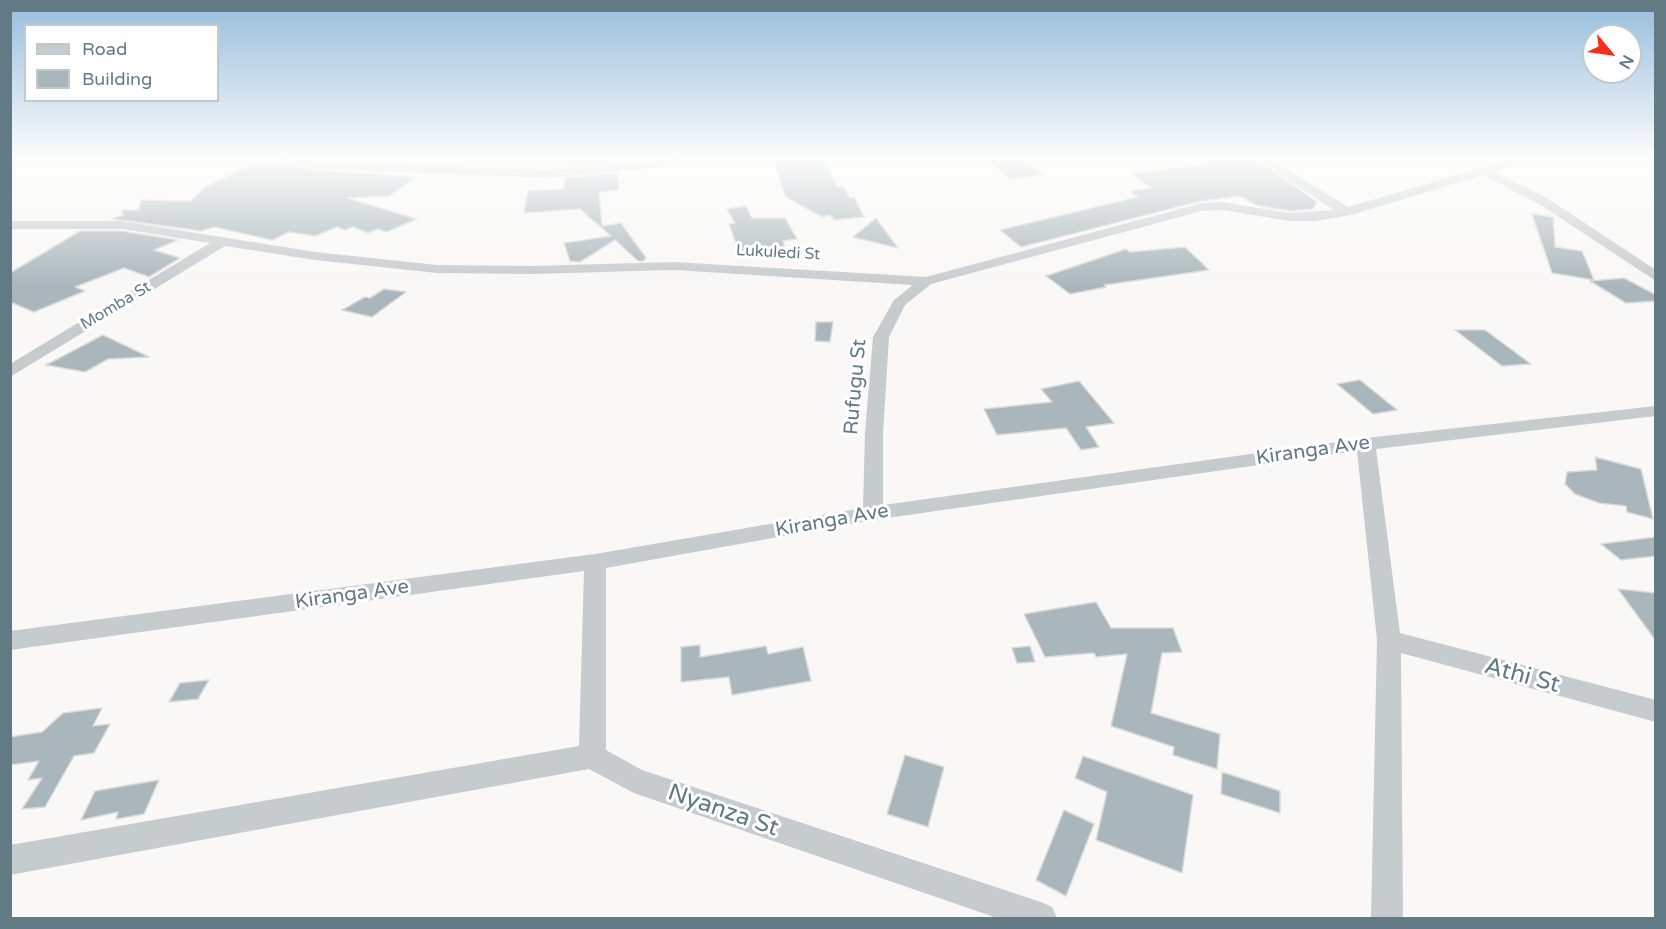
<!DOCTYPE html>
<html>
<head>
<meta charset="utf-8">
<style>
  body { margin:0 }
  #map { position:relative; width:1666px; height:929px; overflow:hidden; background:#f9f8f6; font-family:"Varela Round",sans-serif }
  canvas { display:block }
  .frame { position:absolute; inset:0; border:12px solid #617a84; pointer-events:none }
  .legend { position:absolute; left:24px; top:24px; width:195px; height:78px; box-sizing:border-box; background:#fff; border:2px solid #c0cace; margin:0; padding:8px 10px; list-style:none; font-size:18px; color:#617a84 }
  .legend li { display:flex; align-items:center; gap:12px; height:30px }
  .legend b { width:30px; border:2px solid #c0cace }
  .north { position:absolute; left:1582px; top:24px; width:60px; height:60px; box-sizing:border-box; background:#fff; border:2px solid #c0cace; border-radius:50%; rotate:119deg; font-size:16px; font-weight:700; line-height:24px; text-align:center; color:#617a84 }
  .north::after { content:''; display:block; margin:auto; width:21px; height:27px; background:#f52e1a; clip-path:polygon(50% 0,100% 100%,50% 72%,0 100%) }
</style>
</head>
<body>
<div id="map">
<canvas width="1666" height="929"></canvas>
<div class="frame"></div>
<ul class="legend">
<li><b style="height:8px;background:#c6cbce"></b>Road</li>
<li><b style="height:16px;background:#a9b6bb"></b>Building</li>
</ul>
<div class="north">N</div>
</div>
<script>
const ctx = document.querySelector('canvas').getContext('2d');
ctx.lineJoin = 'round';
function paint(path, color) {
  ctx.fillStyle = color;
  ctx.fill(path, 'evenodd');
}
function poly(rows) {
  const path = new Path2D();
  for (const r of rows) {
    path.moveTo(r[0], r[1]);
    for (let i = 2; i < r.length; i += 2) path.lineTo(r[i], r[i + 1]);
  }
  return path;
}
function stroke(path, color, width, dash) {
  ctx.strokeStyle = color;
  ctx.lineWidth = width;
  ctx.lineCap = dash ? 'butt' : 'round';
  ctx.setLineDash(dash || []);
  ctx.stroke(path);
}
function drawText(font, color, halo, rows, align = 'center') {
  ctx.font = font + ' "Varela Round",sans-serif';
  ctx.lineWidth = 6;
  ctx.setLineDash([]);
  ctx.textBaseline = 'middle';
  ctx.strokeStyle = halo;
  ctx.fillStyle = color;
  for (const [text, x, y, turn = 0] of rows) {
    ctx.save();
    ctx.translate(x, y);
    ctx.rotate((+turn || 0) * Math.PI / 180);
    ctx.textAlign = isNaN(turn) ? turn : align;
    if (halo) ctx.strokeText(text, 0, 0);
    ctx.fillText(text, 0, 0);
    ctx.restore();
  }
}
const building = poly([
  [568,158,614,158,615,162,567,166,568,158],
  [772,158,824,158,837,187,843,186,850,198,854,197,864,217,834,220,830,215,822,217,786,197,772,158],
  [985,158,1023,158,1044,175,1010,179,985,158],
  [1200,158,1253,158,1317,202,1313,209,1289,211,1256,205,1240,196,1201,201,1021,247,1000,230,1138,197,1130,191,1151,188,1131,174,1207,164,1200,158],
  [260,161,323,171,416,177,389,196,347,198,417,219,386,232,378,229,368,233,353,227,345,230,337,227,315,236,289,232,272,240,214,227,201,231,112,219,123,215,122,210,139,210,141,200,190,201,205,187,260,161],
  [617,173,619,190,599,192,602,226,621,223,646,258,643,261,638,261,615,240,580,262,570,261,564,243,611,236,580,209,524,213,528,191,564,189,565,178,617,173],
  [746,206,752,218,785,218,797,239,783,241,785,248,780,248,781,252,740,255,729,224,735,223,727,209,746,206],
  [1532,214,1553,217,1555,247,1582,251,1594,280,1552,273,1532,214],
  [876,218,898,248,853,237,876,218],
  [80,231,122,231,178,240,154,250,180,258,149,277,124,268,75,287,85,291,34,312,10,302,10,273,80,231],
  [1185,247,1209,270,1104,285,1106,287,1070,294,1046,276,1126,249,1130,252,1185,247],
  [1624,278,1656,295,1656,301,1626,303,1590,281,1624,278],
  [384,289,406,292,372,317,342,310,365,297,370,298,384,289],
  [816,322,833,322,830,342,815,341,816,322],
  [1455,330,1485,330,1531,364,1502,366,1455,330],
  [103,335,149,357,108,359,85,372,46,365,103,335],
  [1360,380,1397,410,1373,414,1337,384,1360,380],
  [1079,381,1114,423,1086,427,1099,447,1081,450,1066,428,997,435,984,409,1052,402,1041,389,1079,381],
  [1595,457,1641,469,1653,519,1627,512,1626,506,1599,503,1575,494,1565,484,1567,472,1597,470,1595,457],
  [1656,537,1656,556,1621,560,1601,544,1656,537],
  [1618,589,1656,593,1656,641,1618,589],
  [1096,602,1111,628,1173,628,1182,652,1162,653,1151,713,1220,734,1217,769,1173,755,1174,747,1111,726,1127,654,1096,657,1094,653,1045,657,1024,614,1096,602],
  [700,645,700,657,766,646,768,654,803,647,811,681,732,695,729,677,681,682,681,647,700,645],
  [1030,646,1035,662,1017,663,1012,648,1030,646],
  [209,680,198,699,169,702,180,683,209,680],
  [102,708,93,726,110,724,94,753,74,756,45,807,22,809,42,778,28,780,39,761,10,765,10,737,42,732,63,713,102,708],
  [905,755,944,767,928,827,887,814,905,755],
  [1083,756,1193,795,1182,873,1096,840,1107,792,1075,778,1083,756],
  [1222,772,1280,791,1280,813,1221,794,1222,772],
  [159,780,144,814,116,819,118,812,81,820,95,791,159,780],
  [1064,810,1094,824,1066,896,1036,880,1064,810]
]);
const minor = poly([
  [20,158,36,158,10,169,10,162,20,158],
  [260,158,547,170,685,158,728,158,722,161,547,178,323,169,266,161,260,158],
  [1255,158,1269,158,1348,207,1515,158,1533,158,1494,172,1547,198,1656,270,1656,281,1539,204,1483,175,1351,215,1315,221,1289,221,1222,210,1202,211,931,284,905,305,889,337,883,433,883,505,1366,438,1656,406,1656,416,1376,449,1400,633,1656,700,1656,722,1401,653,1403,918,1371,918,1377,640,1357,451,873,520,606,568,606,750,642,770,1041,902,1052,907,1057,918,997,918,634,793,589,769,10,875,10,845,579,746,584,571,10,650,10,631,595,554,863,508,865,433,873,337,894,300,913,285,674,270,532,274,437,273,315,260,225,246,10,377,10,364,210,243,122,229,10,229,10,221,122,221,315,252,437,265,532,266,674,262,926,277,1202,203,1222,202,1289,213,1334,210,1255,158]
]);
const farStreetnames = [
  ["Lukuledi St",778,253,3],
  ["Momba St",116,306,-31]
];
const streetNames = [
  ["Rufugu St",856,387,-85],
  ["Kiranga Ave",1313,451,-8],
  ["Kiranga Ave",832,521,-10],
  ["Kiranga Ave",352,595,-8]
];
const nearStreetnames = [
  ["Athi St",1522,676,15],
  ["Nyanza St",723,811,19]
];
paint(building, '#a9b6bb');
stroke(building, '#dadad8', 1.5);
paint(minor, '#c6cbce');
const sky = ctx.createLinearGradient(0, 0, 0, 288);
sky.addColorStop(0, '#96bddd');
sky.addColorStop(0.55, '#fcfcfb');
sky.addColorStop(1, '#fcfcfb00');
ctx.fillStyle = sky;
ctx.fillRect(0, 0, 1666, 288);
drawText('16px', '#617a84', '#fff', farStreetnames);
drawText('20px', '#617a84', '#fff', streetNames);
drawText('24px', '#617a84', '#fff', nearStreetnames);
</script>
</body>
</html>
